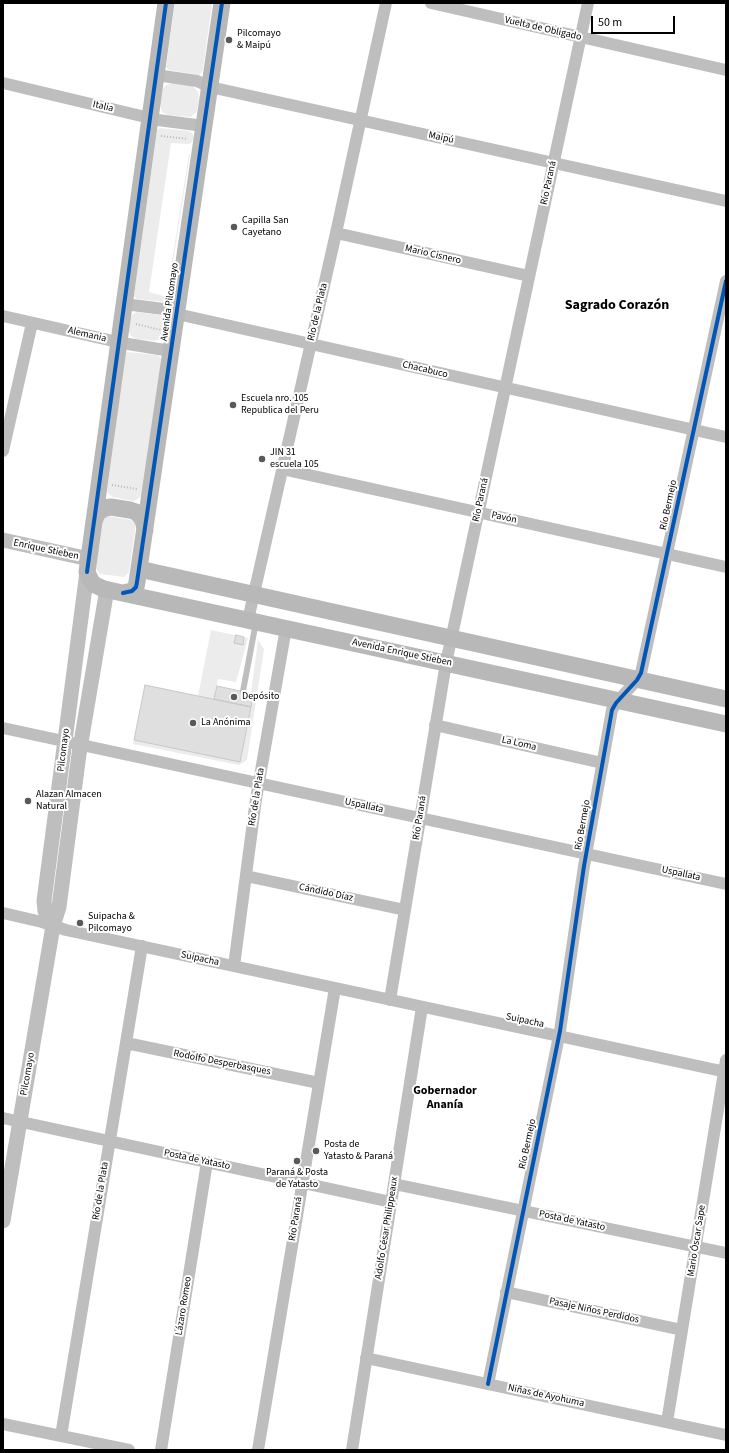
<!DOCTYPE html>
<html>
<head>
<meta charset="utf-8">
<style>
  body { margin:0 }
  #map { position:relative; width:729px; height:1453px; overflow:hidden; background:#fff; font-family:"Source Sans 3",sans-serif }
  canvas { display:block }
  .frame { position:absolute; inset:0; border:4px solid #000; pointer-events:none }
  .scale { position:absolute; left:591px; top:16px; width:84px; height:18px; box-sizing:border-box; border:2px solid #000; border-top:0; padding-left:5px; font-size:12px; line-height:14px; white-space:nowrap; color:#000; -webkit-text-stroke:3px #fff; paint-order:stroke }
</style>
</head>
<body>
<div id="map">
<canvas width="729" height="1453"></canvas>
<div class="frame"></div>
<div class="scale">50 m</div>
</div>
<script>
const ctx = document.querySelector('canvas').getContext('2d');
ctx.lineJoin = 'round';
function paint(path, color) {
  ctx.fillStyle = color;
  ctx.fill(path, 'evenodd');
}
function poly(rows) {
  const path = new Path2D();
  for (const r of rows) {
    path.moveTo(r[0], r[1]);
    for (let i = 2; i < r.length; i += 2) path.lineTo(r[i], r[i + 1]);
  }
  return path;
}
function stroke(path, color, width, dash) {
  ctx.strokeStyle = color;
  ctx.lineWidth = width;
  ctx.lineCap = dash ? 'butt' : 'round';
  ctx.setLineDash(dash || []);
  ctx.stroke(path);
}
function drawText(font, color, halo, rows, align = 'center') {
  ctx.font = font + ' "Source Sans 3",sans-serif';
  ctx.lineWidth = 4;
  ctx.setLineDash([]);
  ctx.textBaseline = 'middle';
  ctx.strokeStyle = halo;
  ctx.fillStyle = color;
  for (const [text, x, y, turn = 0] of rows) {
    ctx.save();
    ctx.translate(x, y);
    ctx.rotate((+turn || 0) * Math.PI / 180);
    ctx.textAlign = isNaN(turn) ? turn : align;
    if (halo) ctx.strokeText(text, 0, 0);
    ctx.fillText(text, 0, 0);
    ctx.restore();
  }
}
const green = poly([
  [175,3,212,3,203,70,199,75,169,70,166,67],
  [173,83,193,86,198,92,199,97,197,111,191,117,168,115,162,112,160,105,162,89,166,85],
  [160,128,189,131,192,133,194,137,192,142,189,144,171,143,149,292,167,297,168,301,165,302,137,299,134,296,157,130],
  [189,154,190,155,169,287,168,286],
  [137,312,160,315,163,317,166,326,165,335,163,338,155,341,136,339,131,336,128,329,130,318,133,314],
  [127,352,156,355,159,356,161,359,142,495,138,499,134,501,112,497,107,492,125,354],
  [108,516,131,520,136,524,129,572,124,577,100,574,96,569,101,524,104,518],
  [211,630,248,638,236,682,218,679,214,699,198,696],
  [258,640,264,649,247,760,239,765,133,744,134,740,240,761,254,694,251,693]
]);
const building = poly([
  [236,635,244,637,243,645,234,643,236,635],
  [145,685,251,707,240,762,134,740,145,685],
  [217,686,254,694,251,707,214,699,217,686]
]);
const path = poly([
  [161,136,188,139],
  [136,324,161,330],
  [112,485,137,489]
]);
const service = poly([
  [243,691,256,622]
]);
const minor = poly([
  [431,3,726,70],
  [156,75,197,81,210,87,726,201],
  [3,83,158,120,204,126],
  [336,233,529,276],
  [124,304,164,309,177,314,726,437],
  [3,316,122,343,171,351],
  [3,451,32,323],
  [282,469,726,567],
  [248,620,336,233,386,3],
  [435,725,602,763],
  [3,728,726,884],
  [246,876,405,910],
  [3,913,42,922,66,930,726,1072],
  [234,966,256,799,286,628],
  [390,1000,446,663,588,3],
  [126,1043,319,1083],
  [3,1118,391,1202],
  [394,1184,726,1253],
  [506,1292,682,1330],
  [366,1358,726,1435],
  [488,1384,560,1031,584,866,612,710,616,703,637,680,641,673,726,281],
  [667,1422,726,1060],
  [3,1424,129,1450],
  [61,1436,142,946],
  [161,1450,207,1162],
  [258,1450,335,988],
  [352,1450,422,1007]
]);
const tertiary = poly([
  [3,540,89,559],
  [53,926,45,911,44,901,87,572],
  [3,1221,53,926,59,907,79,754,107,589]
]);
const secondary = poly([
  [166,3,87,572,91,581,95,585,104,589,726,724],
  [94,521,98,512,105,508,111,507,130,510,136,512,141,517,144,523,145,530],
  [139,569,726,699],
  [123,593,132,591,136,587,137,582,222,3]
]);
const cycleway = poly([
  [87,572,166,3],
  [123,593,132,591,136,587,137,582,222,3],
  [488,1384,560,1031,584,866,612,710,616,703,637,680,641,673,726,281]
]);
const markers = [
  [229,40,4,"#595959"],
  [234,227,4,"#595959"],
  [233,405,4,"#595959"],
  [262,459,4,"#595959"],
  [234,697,4,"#595959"],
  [193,723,4,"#595959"],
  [28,801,4,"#595959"],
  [80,923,4,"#595959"],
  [316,1151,4,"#595959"],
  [297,1161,4,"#595959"]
];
const streetNames = [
  ["Vuelta de Obligado",543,29,13],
  ["Italia",103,107,13],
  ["Maipú",441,138,12],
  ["Río Paraná",549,183,-78],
  ["Mario Cisnero",433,255,13],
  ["Avenida Pilcomayo",170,302,-82],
  ["Río de la Plata",318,312,-77],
  ["Alemania",87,335,13],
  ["Chacabuco",425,370,13],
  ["Río Paraná",481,500,-78],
  ["Río Bermejo",669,505,-78],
  ["Pavón",504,518,12],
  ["Enrique Stieben",46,550,12],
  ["Avenida Enrique Stieben",402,653,12],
  ["La Loma",519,744,13],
  ["Pilcomayo",64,750,-83],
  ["Río de la Plata",257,797,-81],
  ["Uspallata",364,806,12],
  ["Río Paraná",420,818,-81],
  ["Río Bermejo",583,825,-80],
  ["Uspallata",681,874,12],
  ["Cándido Díaz",326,893,12],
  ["Suipacha",200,959,12],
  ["Suipacha",525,1021,12],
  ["Rodolfo Desperbasques",222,1063,11],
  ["Pilcomayo",28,1074,-80],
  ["Río Bermejo",528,1144,-78],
  ["Posta de Yatasto",197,1160,12],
  ["Río de la Plata",101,1191,-81],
  ["Río Paraná",296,1219,-81],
  ["Posta de Yatasto",572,1221,12],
  ["Adolfo César Philippeaux",387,1228,-81],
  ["Mario Óscar Sape",697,1241,-81],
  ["Lázaro Romeo",184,1306,-81],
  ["Pasaje Niños Perdidos",594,1311,12],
  ["Niñas de Ayohuma",546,1396,12]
];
const poiNames = [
  ["Pilcomayo",237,34],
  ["& Maipú",237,46],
  ["Capilla San",242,221],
  ["Cayetano",242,233],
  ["Escuela nro. 105",241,399],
  ["Republica del Peru",241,411],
  ["JIN 31",270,453],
  ["escuela 105",270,465],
  ["Depósito",242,697],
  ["La Anónima",201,723],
  ["Alazan Almacen",36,795],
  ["Natural",36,807],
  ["Suipacha &",88,917],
  ["Pilcomayo",88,929],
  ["Posta de",324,1145],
  ["Yatasto & Paraná",324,1157],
  ["Paraná & Posta",297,1173,"center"],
  ["de Yatasto",297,1185,"center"]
];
const quarterNames = [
  ["Gobernador",445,1091],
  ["Ananía",445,1105]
];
const districtNames = [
  ["Sagrado Corazón",617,306]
];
paint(green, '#ececec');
paint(building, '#dfdfdf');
stroke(building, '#c7c7c7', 1);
stroke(path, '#b9b9b9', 2, [1, 2]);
stroke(service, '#bebebe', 6);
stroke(minor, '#bebebe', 12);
stroke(tertiary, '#bebebe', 15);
stroke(secondary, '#b8b8b8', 17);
stroke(cycleway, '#0057b8', 4);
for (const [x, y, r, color] of markers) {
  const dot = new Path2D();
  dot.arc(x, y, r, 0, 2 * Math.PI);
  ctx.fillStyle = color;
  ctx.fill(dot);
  stroke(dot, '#fff', 1.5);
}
drawText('10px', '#000', '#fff', streetNames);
drawText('10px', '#000', '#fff', poiNames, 'left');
drawText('bold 12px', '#000', '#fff', quarterNames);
drawText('bold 14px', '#000', '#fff', districtNames);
</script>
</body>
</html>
